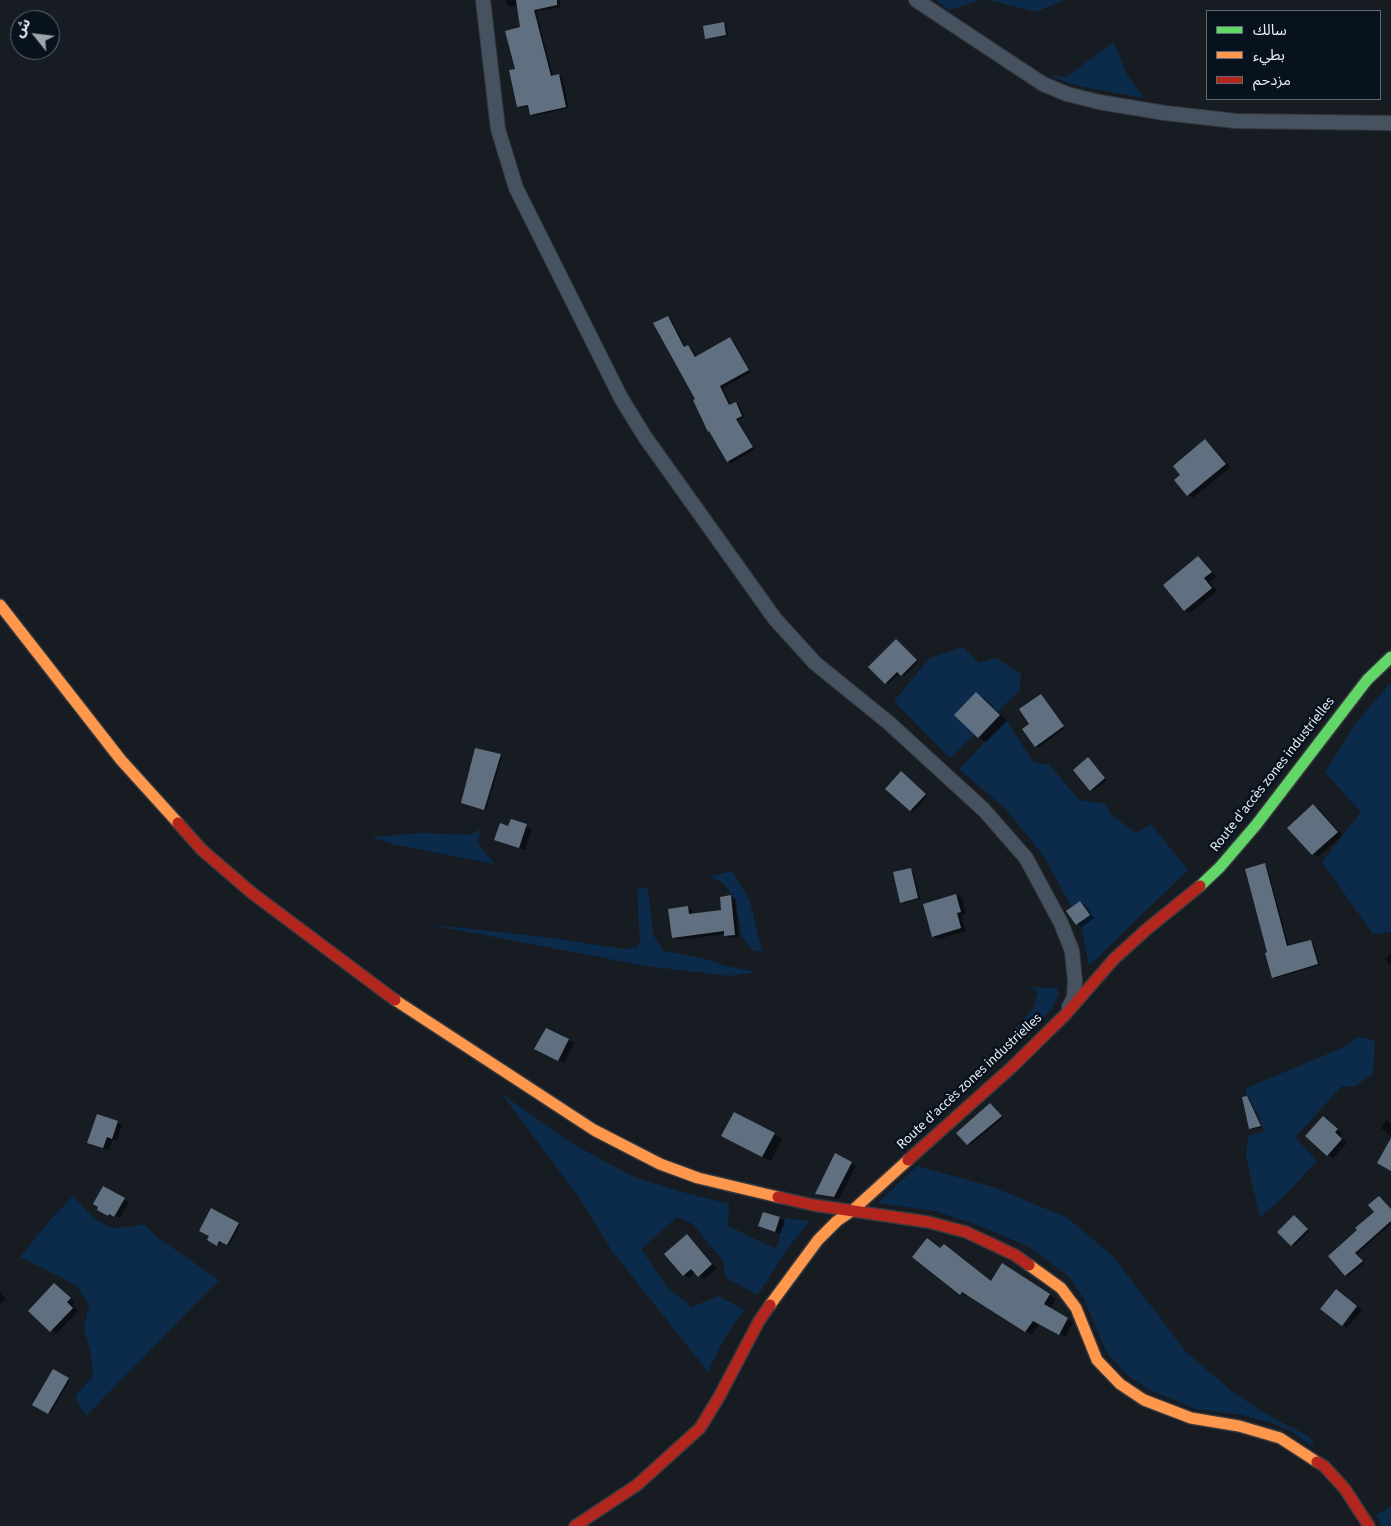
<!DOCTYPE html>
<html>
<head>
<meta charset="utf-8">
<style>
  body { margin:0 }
  #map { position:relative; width:1391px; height:1526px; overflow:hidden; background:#161c22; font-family:"Source Sans 3","Noto Sans Arabic",sans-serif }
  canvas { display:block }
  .legend { position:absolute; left:1206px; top:10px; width:175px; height:90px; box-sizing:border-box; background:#08121d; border:1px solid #626a75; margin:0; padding:6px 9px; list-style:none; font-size:15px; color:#e8eff8 }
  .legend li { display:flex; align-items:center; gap:10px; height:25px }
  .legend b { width:25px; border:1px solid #626a75 }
  .north { position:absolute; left:10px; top:10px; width:50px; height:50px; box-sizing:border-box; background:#08121d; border:1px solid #626a75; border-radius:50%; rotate:299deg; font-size:14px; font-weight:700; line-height:20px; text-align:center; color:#e8eff8 }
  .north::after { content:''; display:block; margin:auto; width:18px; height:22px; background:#9ea5ad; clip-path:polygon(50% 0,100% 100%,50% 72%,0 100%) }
</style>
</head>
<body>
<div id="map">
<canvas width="1391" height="1526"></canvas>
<ul class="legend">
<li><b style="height:6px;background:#63d668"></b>سالك</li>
<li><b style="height:6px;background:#ff974d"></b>بطيء</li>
<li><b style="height:6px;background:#b3261e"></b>مزدحم</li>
</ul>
<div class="north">ش</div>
</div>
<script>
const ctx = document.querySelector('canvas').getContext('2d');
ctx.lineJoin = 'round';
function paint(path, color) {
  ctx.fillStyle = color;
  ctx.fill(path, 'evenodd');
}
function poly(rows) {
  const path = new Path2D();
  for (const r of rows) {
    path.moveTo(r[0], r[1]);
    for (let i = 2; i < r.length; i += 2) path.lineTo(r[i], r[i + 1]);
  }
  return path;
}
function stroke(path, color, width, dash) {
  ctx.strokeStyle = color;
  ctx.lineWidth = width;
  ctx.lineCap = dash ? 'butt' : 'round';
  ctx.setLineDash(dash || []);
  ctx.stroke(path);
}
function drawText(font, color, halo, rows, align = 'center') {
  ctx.font = font + ' "Source Sans 3",sans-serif';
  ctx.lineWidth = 5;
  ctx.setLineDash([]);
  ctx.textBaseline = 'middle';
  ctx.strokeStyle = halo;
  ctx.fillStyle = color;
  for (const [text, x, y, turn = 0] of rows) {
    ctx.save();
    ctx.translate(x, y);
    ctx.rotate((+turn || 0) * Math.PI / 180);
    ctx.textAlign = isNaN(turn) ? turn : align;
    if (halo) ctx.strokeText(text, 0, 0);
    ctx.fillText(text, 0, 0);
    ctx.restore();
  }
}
const green = poly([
  [936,0,981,0,949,10],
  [989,0,1064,0,1036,12],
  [1113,42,1128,76,1144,98,1078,86,1047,75,1066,77],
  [963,647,979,663,996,658,1021,674,1020,690,950,758,894,701,930,658],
  [1391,682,1391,932,1373,934,1322,862,1361,812,1325,773,1355,724],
  [1006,720,1034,763,1049,764,1079,800,1105,804,1112,815,1136,833,1151,824,1188,870,1089,966,1081,925,1045,858,1005,808,959,769],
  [480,829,478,843,494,864,392,844,371,837,423,833,471,835],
  [732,871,750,901,762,952,752,950,741,934,736,901,725,885,710,876],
  [648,888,653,935,664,951,706,959,726,966,757,972,729,976,646,966,426,924,553,938,623,949,636,948,640,941,637,889],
  [1031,987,1056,988,1059,993,1052,1009,1000,1059,943,1109,1033,1009,1038,992],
  [1359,1037,1375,1041,1373,1074,1354,1087,1342,1086,1295,1137,1317,1161,1283,1197,1260,1217,1246,1157,1248,1136,1264,1131,1257,1111,1246,1112,1246,1088,1342,1048],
  [502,1094,573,1144,632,1176,678,1191,729,1204,728,1226,776,1249,785,1218,810,1221,790,1245,758,1295,725,1277,723,1261,693,1224,677,1217,641,1249,669,1289,692,1307,719,1296,744,1310,724,1339,708,1372,612,1251,582,1202],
  [917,1166,990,1186,1066,1217,1114,1257,1186,1352,1232,1391,1264,1413,1310,1437,1315,1448,1291,1431,1271,1423,1243,1415,1196,1409,1150,1390,1128,1376,1107,1353,1084,1299,1070,1278,1029,1247,983,1227,935,1211,878,1203],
  [73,1196,94,1218,111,1228,129,1227,144,1224,157,1237,219,1280,86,1416,75,1397,93,1376,90,1350,84,1328,89,1305,76,1285,20,1257,51,1219],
  [1391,1506,1391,1526,1382,1526,1376,1515]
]);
const shadow = poly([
  [506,0,559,0,561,7,536,11,553,77,559,75,562,77,569,108,534,116,531,114,530,106,521,108,518,106,516,70,521,28,518,6,510,7,507,5],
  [724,24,726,25,728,36,708,39,706,38],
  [668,317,671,319,686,348,688,346,691,348,697,357,730,338,733,340,751,372,723,388,731,406,736,403,739,405,745,417,738,420,755,449,731,463,728,461,711,432,697,399],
  [1205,441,1210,444,1230,467,1193,498,1188,495,1176,480,1182,475],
  [1198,558,1203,561,1216,576,1209,582,1217,591,1190,613,1185,610,1165,586],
  [898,642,918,662,904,676,900,673,888,684,870,667],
  [976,694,984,698,1007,721,986,742,978,737],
  [1041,695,1065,728,1038,748,1035,746,1031,724],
  [500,756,502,757,486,810,464,804],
  [1090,760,1107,780,1093,791,1091,790],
  [903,774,927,796,913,812,911,810],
  [1313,806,1319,809,1342,835,1318,857,1312,854],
  [511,821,532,829,525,850,496,840,509,827],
  [1265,864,1267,866,1289,947,1311,941,1313,942,1320,965,1276,978,1273,977,1269,953],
  [911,870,913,871,920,899,903,903,901,902],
  [956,895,962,898,966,914,961,916,966,931,938,939,933,936],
  [731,897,735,899,739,937,730,938,725,934,678,940,673,937,688,907,692,910,693,915,722,911],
  [1080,902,1085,905,1094,918,1082,927,1077,924],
  [1391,954,1391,966,1385,959],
  [546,1029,574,1043,564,1063,541,1052],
  [1246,1097,1249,1098,1262,1127,1252,1129,1250,1128],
  [993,1106,1003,1118,970,1145,968,1144],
  [1323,1117,1342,1133,1339,1136,1347,1143,1333,1158,1327,1155],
  [1387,1120,1391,1123,1391,1136,1381,1128],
  [117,1122,122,1125,117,1141,113,1139,109,1150,94,1145],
  [774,1134,782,1139,771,1161,731,1140],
  [851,1163,856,1166,839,1199,822,1196,817,1193],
  [103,1188,129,1202,120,1218,115,1215,113,1218,103,1213],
  [1379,1197,1391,1209,1391,1224,1357,1254,1364,1263,1348,1276,1346,1275,1359,1230,1375,1212],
  [211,1210,240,1225,229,1246,222,1241,219,1246,209,1240,211,1236],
  [779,1218,785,1221,780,1234,760,1226],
  [1296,1218,1309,1231,1294,1246,1292,1245],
  [687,1236,692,1239,717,1268,704,1279,695,1272,689,1278,684,1275],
  [928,1240,992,1282,1009,1268,1056,1299,1049,1309,1073,1322,1066,1337,1040,1323,1032,1335,969,1295,967,1297,961,1294],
  [54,1284,75,1302,72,1305,78,1311,56,1334,30,1311],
  [0,1292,6,1299,0,1304],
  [1341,1294,1362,1310,1347,1328,1342,1325],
  [53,1371,70,1380,50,1414,33,1404]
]);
const building = poly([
  [516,0,557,0,557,5,534,10,551,76,559,74,566,107,530,115,528,105,517,107,509,70,515,69,505,31,520,27],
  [724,22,726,35,705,39,703,26],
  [668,316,684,347,688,345,695,357,730,337,749,370,720,386,729,405,736,402,742,416,736,419,753,447,727,462,709,431,708,432,693,400,695,399,653,323],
  [1205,439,1226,464,1187,496,1174,480,1180,475,1173,466],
  [1198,556,1212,572,1204,578,1212,588,1184,611,1163,585],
  [896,639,917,660,901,676,897,672,885,684,868,667],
  [976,692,1000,715,978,738,954,715],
  [1041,694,1064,726,1035,747,1022,729,1029,724,1019,709],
  [475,748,501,754,484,810,461,803],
  [1088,757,1105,778,1090,791,1073,770],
  [901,771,926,794,910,811,885,789],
  [1313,804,1338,832,1312,855,1287,828],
  [511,819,527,824,519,848,494,840,500,823,508,826],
  [1265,863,1287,946,1311,940,1318,964,1272,978,1265,953,1267,952,1245,869],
  [911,868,918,898,900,903,893,872],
  [956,894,961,912,957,913,961,928,932,937,923,904],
  [731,895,735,935,724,936,724,931,672,938,668,909,688,906,689,914,721,910,720,897],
  [1080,901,1090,915,1076,925,1066,911],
  [546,1028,569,1039,558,1061,534,1049],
  [1247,1096,1261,1126,1249,1129,1242,1097],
  [990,1103,1002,1116,967,1145,956,1133],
  [734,1112,775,1133,762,1157,721,1136],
  [97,1114,118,1121,112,1139,107,1137,103,1148,87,1143],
  [1323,1116,1338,1129,1335,1132,1342,1139,1327,1156,1305,1136],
  [1391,1138,1391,1171,1377,1163],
  [835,1153,852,1162,834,1197,815,1194],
  [103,1186,125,1198,114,1217,109,1214,108,1216,97,1210,98,1207,93,1204],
  [1379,1196,1391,1209,1391,1221,1355,1253,1363,1261,1345,1276,1328,1256,1357,1230,1355,1228,1374,1212,1368,1205],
  [211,1208,239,1223,227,1245,219,1241,217,1246,207,1240,209,1236,199,1231],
  [763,1212,780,1217,775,1232,758,1226],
  [1294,1215,1308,1229,1291,1246,1277,1232],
  [687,1234,712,1264,698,1277,691,1269,683,1276,664,1254],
  [927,1238,940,1248,944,1244,991,1281,1002,1263,1050,1294,1044,1304,1068,1318,1059,1335,1033,1321,1025,1332,962,1292,960,1295,912,1257],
  [54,1283,71,1298,67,1302,73,1308,50,1332,28,1311],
  [1336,1289,1357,1306,1342,1326,1320,1309],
  [53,1369,69,1378,48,1414,32,1405]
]);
const street = poly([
  [483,0,498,129,516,188,621,398,645,437,775,619,815,663,889,723,984,810,1026,858,1061,923,1072,951,1075,981,1074,998,1069,1007],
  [916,0,1043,84,1067,94,1099,102,1165,113,1236,121,1391,123]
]);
const fast = poly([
  [1200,886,1220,867,1256,825,1367,680,1391,657]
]);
const slow = poly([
  [0,605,121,760,178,823],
  [395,1000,594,1130,660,1164,698,1178,778,1197],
  [1029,1265,1061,1288,1076,1308,1097,1360,1120,1384,1144,1400,1191,1418,1239,1426,1280,1438,1317,1462],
  [770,1305,818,1240,837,1221,853,1210,908,1160]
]);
const jam = poly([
  [178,823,202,850,252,893,395,1000],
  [908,1160,1012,1067,1066,1014,1114,959,1147,929,1200,886],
  [778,1197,813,1205,928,1222,966,1232,1015,1255,1029,1265],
  [1317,1462,1324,1466,1345,1489,1369,1526],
  [575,1526,637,1485,700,1428,719,1397,759,1321,770,1305]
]);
const streetNames = [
  ["Route d'accès zones industrielles",1273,775,-52],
  ["Route d'accès zones industrielles",970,1082,-43]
];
paint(green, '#0c2b4a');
paint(shadow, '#0007');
paint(building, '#617080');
stroke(street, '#343a3f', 16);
stroke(fast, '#343a3f', 14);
stroke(slow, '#343a3f', 14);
stroke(jam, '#343a3f', 14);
stroke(street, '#46525f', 14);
stroke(fast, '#63d668', 11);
stroke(slow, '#ff974d', 11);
stroke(jam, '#b3261e', 11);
drawText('14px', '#e8eff8', '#08121d', streetNames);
</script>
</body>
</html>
